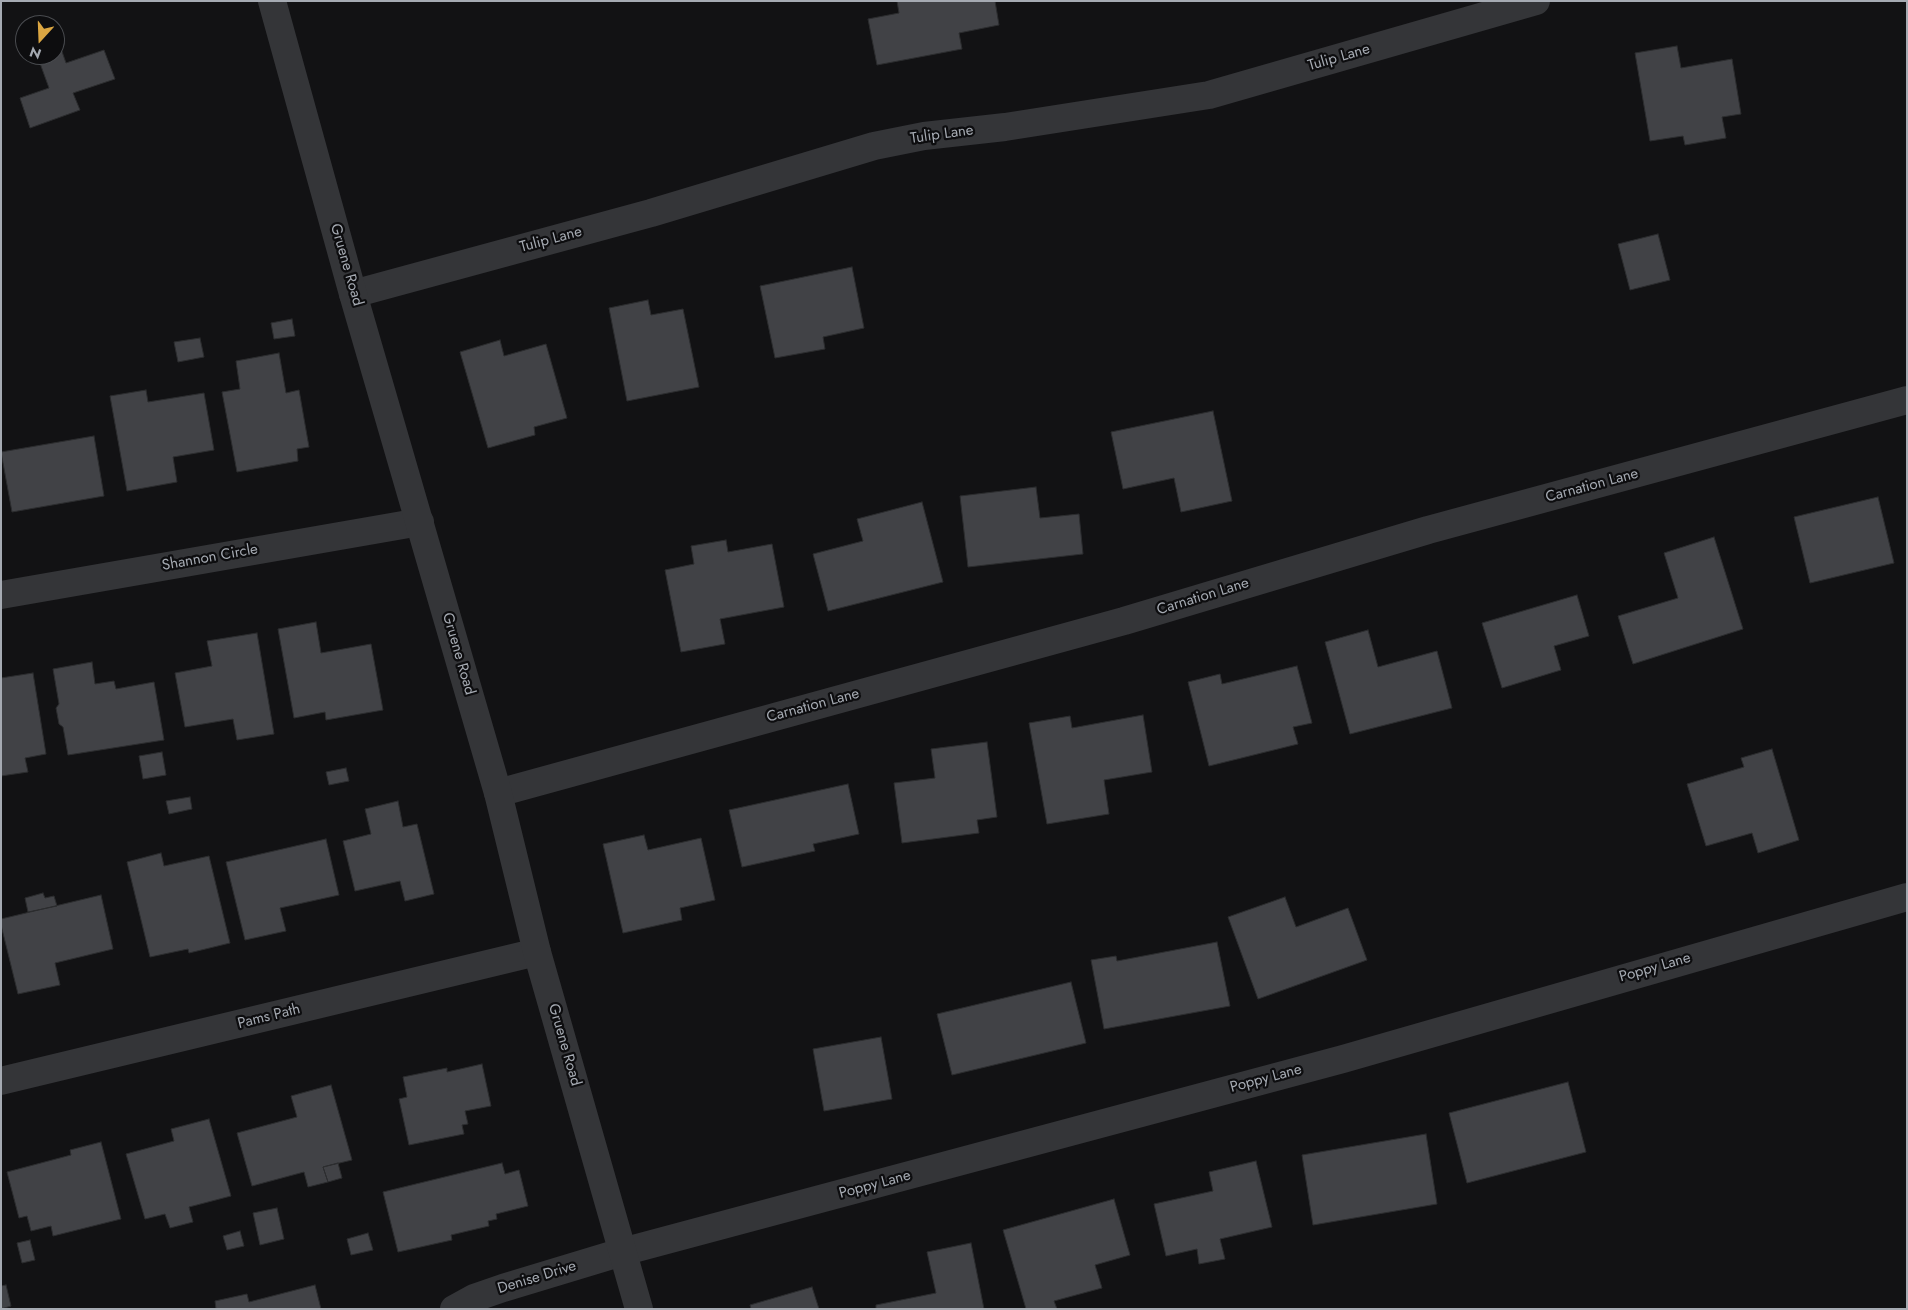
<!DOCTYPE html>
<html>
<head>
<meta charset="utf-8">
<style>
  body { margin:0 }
  #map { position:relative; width:1908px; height:1310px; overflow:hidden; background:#121214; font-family:Jost,sans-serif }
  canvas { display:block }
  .frame { position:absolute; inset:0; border:2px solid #a5aab2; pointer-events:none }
  .north { position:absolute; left:15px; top:15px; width:50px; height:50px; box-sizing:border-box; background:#0d0d0f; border:1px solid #4a4c50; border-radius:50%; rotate:200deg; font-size:14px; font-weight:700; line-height:20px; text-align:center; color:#a5aab2 }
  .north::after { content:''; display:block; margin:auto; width:18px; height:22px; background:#dba642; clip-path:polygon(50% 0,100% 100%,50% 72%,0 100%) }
</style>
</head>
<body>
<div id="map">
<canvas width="1908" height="1310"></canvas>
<div class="frame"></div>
<div class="north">N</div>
</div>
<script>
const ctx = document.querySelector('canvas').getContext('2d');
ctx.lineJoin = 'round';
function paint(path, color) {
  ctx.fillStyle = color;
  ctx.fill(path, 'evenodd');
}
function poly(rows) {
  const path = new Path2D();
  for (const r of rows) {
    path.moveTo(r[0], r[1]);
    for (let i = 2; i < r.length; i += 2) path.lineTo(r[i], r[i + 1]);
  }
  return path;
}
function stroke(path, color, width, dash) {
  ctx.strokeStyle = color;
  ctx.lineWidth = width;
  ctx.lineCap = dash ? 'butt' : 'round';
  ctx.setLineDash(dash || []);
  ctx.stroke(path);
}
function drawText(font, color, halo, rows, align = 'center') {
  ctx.font = font + ' Jost,sans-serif';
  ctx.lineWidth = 4.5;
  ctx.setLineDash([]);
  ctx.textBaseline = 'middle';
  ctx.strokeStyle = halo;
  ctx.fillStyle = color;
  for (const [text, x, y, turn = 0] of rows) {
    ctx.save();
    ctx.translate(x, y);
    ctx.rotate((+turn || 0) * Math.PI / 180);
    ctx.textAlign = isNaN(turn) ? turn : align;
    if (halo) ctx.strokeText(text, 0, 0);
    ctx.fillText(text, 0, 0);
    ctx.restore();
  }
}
const building = poly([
  [897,1,995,1,999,25,959,33,962,49,877,65,868,19,899,13,897,1],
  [58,40,66,63,104,50,115,79,73,93,80,110,30,128,20,98,49,88,37,55,55,55,55,41,58,40],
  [1677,46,1681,68,1732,59,1741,114,1722,117,1726,138,1685,145,1683,136,1650,141,1635,53,1677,46],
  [1658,234,1670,280,1630,290,1618,244,1658,234],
  [852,267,864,328,823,337,825,349,775,358,760,286,852,267],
  [648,300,651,315,683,309,699,387,627,401,609,308,648,300],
  [292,319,295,336,274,339,271,323,292,319],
  [200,338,204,357,178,362,174,342,200,338],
  [500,340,504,356,546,344,567,418,534,427,535,435,488,448,460,352,500,340],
  [279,353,286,393,299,390,309,447,297,449,298,461,237,472,222,392,240,389,236,361,279,353],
  [146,390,148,402,204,393,214,450,173,457,177,482,127,491,110,396,146,390],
  [1213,411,1232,501,1181,512,1174,478,1123,489,1111,432,1213,411],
  [94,436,104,496,12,512,1,452,94,436],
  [1036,487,1040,518,1079,514,1083,554,968,567,960,496,1036,487],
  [1878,497,1894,563,1810,583,1794,517,1878,497],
  [922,502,943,582,828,611,813,554,863,541,857,519,922,502],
  [1714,537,1743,629,1633,664,1618,616,1678,598,1664,553,1714,537],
  [726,540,728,552,772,544,784,607,720,619,725,644,681,652,665,570,694,564,691,546,726,540],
  [1577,595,1589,636,1554,646,1561,670,1502,688,1482,623,1577,595],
  [316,622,321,653,371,644,383,710,326,720,325,712,294,718,278,629,316,622],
  [1368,630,1378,667,1437,651,1452,708,1350,734,1325,642,1368,630],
  [257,633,274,734,237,740,233,719,185,727,175,673,212,666,207,641,257,633],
  [92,662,95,684,114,681,116,689,154,682,164,740,68,755,63,727,59,724,56,708,59,704,53,669,92,662],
  [1297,666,1312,723,1293,727,1298,744,1209,766,1188,682,1220,674,1222,684,1297,666],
  [33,673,46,754,25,758,28,772,1,776,1,678,33,673],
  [1143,715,1152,772,1104,780,1109,814,1047,824,1029,723,1070,716,1072,728,1143,715],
  [987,742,997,817,977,820,979,833,902,843,894,783,935,778,931,749,987,742],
  [1772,749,1799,840,1758,853,1752,833,1706,846,1687,784,1744,767,1741,758,1772,749],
  [162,752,166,775,143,779,139,756,162,752],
  [346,768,349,781,329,785,326,772,346,768],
  [848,784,859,834,813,844,815,851,742,867,729,810,848,784],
  [190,797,192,809,169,814,166,801,190,797],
  [398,801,403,827,417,824,434,894,405,901,400,881,355,891,343,841,371,834,365,809,398,801],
  [644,835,648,850,701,838,715,900,680,908,682,920,623,933,603,844,644,835],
  [326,839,339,895,280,908,286,931,245,940,226,862,326,839],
  [161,853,164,866,209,856,230,943,189,953,188,949,150,957,127,862,161,853],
  [43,893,45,898,54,896,57,906,28,912,25,898,43,893],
  [101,895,113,949,55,963,60,985,18,994,1,925,1,919,101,895],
  [1285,897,1296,927,1348,908,1367,960,1258,999,1228,917,1285,897],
  [1217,942,1230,1006,1104,1029,1091,960,1116,956,1117,961,1217,942],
  [1071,982,1086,1043,952,1075,937,1014,1071,982],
  [881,1037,892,1099,824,1111,813,1049,881,1037],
  [482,1064,491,1106,465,1111,468,1124,462,1125,464,1134,409,1145,399,1099,407,1097,403,1077,447,1068,447,1072,482,1064],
  [1568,1082,1586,1152,1467,1183,1449,1113,1568,1082],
  [331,1085,352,1160,323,1167,328,1182,308,1187,304,1172,252,1186,237,1133,297,1117,291,1096,331,1085],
  [209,1119,231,1196,189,1207,193,1222,170,1228,165,1214,145,1219,126,1154,174,1141,171,1129,209,1119],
  [1426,1134,1437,1204,1313,1225,1302,1155,1426,1134],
  [101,1142,121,1219,53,1236,51,1226,31,1231,27,1216,19,1218,7,1172,71,1155,70,1150,101,1142],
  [1256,1161,1272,1227,1220,1239,1225,1259,1199,1264,1197,1249,1166,1256,1154,1204,1213,1191,1209,1172,1256,1161],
  [338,1163,342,1178,328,1182,323,1167,338,1163],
  [502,1163,505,1174,519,1170,528,1206,496,1214,497,1219,488,1221,489,1226,451,1235,452,1240,398,1252,383,1192,502,1163],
  [1114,1199,1130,1255,1095,1265,1102,1288,1054,1301,1057,1309,1026,1309,1003,1230,1114,1199],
  [277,1208,284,1239,260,1245,253,1213,277,1208],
  [240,1231,244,1246,227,1250,223,1236,240,1231],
  [368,1233,373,1250,351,1255,347,1239,368,1233],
  [30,1240,35,1260,22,1263,17,1243,30,1240],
  [971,1243,984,1309,876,1309,876,1305,936,1293,927,1252,971,1243],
  [6,1285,11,1306,1,1309,1,1286,6,1285],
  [315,1285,321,1309,216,1309,215,1301,247,1294,249,1302,315,1285],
  [812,1287,819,1309,751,1309,750,1305,812,1287]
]);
const minor = poly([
  [353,294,651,213,874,146,924,136,1005,127,1209,95,1536,1],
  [1,595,420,522],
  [498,793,1124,621,1428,530,1907,400],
  [1,1081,537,952],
  [454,1309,474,1298,503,1288,622,1252,1343,1059,1907,897]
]);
const tertiary = poly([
  [272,1,353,294,498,793,537,952,639,1309]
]);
const streetNames = [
  ["Tulip Lane",1339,58,-16],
  ["Tulip Lane",942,135,-8],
  ["Tulip Lane",551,240,-15],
  ["Gruene Road",346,265,74],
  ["Carnation Lane",1592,486,-15],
  ["Shannon Circle",210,558,-10],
  ["Carnation Lane",1203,597,-17],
  ["Gruene Road",458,654,74],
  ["Carnation Lane",813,706,-15],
  ["Poppy Lane",1655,968,-16],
  ["Pams Path",269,1017,-14],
  ["Gruene Road",564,1045,74],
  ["Poppy Lane",1266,1079,-15],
  ["Poppy Lane",875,1185,-15],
  ["Denise Drive",537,1278,-17]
];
paint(building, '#414246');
stroke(building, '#2c2d2f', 1);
stroke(minor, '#343538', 28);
stroke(tertiary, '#343538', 28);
drawText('15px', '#a5aab2', '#0d0d0f', streetNames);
</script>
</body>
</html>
